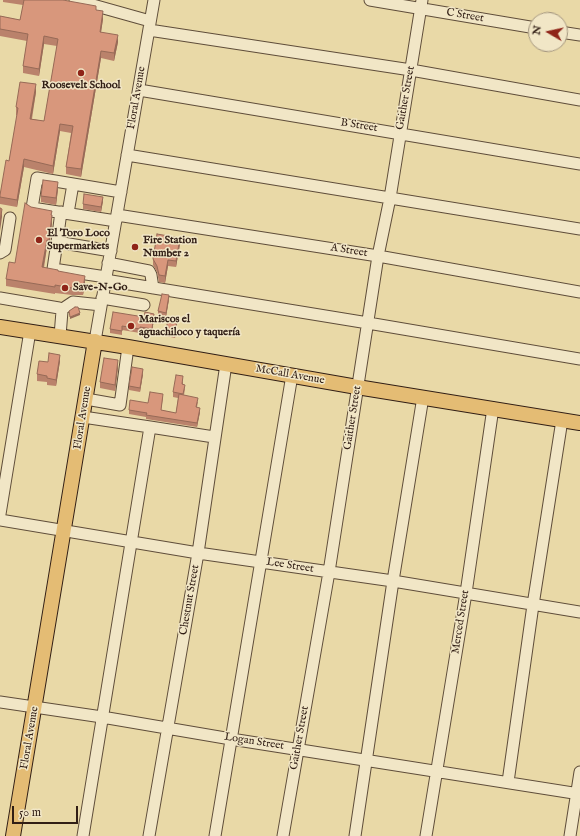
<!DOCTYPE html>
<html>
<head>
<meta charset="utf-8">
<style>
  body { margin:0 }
  #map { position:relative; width:580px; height:836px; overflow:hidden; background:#e9d9a7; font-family:"IM FELL English",serif }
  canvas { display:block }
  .north { position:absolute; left:528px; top:12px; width:40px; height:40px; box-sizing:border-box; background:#f1e6c6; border:1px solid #a4967f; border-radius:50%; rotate:279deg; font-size:11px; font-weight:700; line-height:16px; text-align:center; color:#311e15 }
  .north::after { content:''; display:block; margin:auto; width:14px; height:18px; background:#8f2418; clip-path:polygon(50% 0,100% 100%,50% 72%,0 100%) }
  .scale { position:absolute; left:12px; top:806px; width:66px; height:18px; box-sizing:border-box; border:2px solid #311e15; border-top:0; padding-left:5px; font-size:12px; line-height:14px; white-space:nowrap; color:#311e15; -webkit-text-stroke:3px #f1e6c6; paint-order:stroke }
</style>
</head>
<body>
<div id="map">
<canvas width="580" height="836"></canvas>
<div class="north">N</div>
<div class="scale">50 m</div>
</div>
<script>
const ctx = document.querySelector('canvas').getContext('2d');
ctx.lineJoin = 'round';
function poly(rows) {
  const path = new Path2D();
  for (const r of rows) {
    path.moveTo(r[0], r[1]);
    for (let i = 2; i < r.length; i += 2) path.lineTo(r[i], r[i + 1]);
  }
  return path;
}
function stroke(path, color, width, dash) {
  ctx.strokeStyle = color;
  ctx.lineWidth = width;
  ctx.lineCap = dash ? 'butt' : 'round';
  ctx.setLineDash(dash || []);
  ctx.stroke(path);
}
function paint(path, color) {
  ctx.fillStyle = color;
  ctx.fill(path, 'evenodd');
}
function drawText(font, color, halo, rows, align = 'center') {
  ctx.font = font + ' "IM FELL English",serif';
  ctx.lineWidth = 3;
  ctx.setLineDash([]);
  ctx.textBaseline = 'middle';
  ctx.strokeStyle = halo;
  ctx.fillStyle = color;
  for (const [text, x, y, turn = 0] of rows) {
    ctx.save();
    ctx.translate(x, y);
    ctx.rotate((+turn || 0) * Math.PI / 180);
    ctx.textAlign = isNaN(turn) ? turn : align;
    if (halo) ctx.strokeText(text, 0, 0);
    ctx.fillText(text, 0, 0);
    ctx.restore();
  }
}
const minor = poly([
  [75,0,150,21],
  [370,0,536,28],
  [149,30,411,70,580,100],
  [560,32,580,35],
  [139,90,580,164],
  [127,155,580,229],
  [73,184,37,178,32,208,116,221],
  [61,212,57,242,111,251],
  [68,213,73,184,121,192],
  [117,215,378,256,580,292],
  [57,242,53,269,106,277],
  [0,253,5,250,10,218],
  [108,263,149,271,151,275,153,288],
  [105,280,368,323,580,359],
  [0,298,59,308,62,311,60,336],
  [102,298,144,305],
  [61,310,73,302,101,305],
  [95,341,154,0],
  [86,399,120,405,128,347],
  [83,417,150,427,83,836],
  [150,427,214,437],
  [0,514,30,331],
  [0,520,198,553,393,581,580,612],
  [0,702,102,717,231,739,580,794],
  [508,782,533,605,562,420],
  [149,836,198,553,226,364],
  [215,836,292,375],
  [283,836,329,572,378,256,390,198,422,0],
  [355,836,393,581,423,397],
  [426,836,466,593,493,408],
  [570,836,580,772]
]);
const major = poly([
  [0,327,128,347,357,387,580,423],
  [13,836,95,341]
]);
const wall = poly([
  [3,0,64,0,64,1,96,10,103,19,101,32,118,42,114,61,101,58,81,177,66,174,66,167,71,133,60,131,53,174,24,167,17,207,0,204,0,195,9,161,17,115,16,115,16,107,36,92,32,119,44,121,57,46,44,44,39,76,23,73,23,66,27,41,0,36,0,16,20,20,23,5,3,2],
  [58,189,56,205,41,202,41,196],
  [103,201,101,212,83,209,83,204],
  [31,207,52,215,52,223,49,248,47,247,44,268,58,271,85,283,83,295,72,295,55,293,55,294,6,286,6,279,15,263],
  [180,244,176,267,168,266,165,283,159,282,157,272,153,265,153,259],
  [169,299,166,317,158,316,158,311],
  [144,317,154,318,152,333,140,331,140,333,122,330,122,335,110,333,110,329],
  [177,323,175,338,166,336,166,332],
  [60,361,56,386,47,385,47,382,37,381,37,374,48,362],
  [118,367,115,391,100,388,100,382],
  [143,374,140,392,129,390,129,386],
  [183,381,183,384,185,389,184,395,198,402,197,407,200,412,197,427,146,419,146,417,129,414,129,410,163,398,161,410,176,413,178,398,173,397,173,392]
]);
const shadedWall = poly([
  [103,11,103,19,100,39,100,32],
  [118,35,118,42,114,61,114,53],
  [44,36,44,44,39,76,39,69],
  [101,51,101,58,81,177,81,169],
  [36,84,36,92,30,126,30,119],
  [60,124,60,131,53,174,53,166],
  [24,159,24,167,17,207,17,200],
  [58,182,58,189,56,205,56,198],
  [103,197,103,201,101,212,101,207],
  [2,209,2,217,0,231,0,222],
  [52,215,52,223,49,248,49,240],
  [180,238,180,244,176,267,176,261],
  [47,240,47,247,42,275,42,267],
  [168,260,168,266,165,283,165,276],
  [85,276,85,283,83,295,83,288],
  [169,295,169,299,166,317,166,313],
  [80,313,80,315,70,319,70,317],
  [154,314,154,318,152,333,152,329],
  [177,318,177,323,175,338,175,334],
  [60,355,60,361,56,386,56,380],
  [118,360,118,367,115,391,115,385],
  [143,369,143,374,140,392,140,388],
  [200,408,200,412,197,427,197,423]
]);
const building = poly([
  [24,0,63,0,96,6,96,10,103,11,100,32,118,35,114,53,101,51,81,169,66,167,73,126,60,124,53,166,24,159,17,200,0,197,0,195,6,160,9,161,18,108,16,107,20,82,36,84,30,119,44,121,58,39,44,36,39,69,23,66,28,34,0,29,0,16,20,20,24,0],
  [43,180,58,182,56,198,41,196,43,180],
  [84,194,103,197,101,207,83,204,84,194],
  [25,203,31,207,52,211,51,215,52,215,49,240,47,240,42,267,58,270,58,271,85,276,83,288,72,288,55,285,55,287,6,279,9,262,15,263,25,203],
  [0,208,2,209,0,222,0,208],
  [157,234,180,238,176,261,168,260,165,276,159,275,157,266,153,259,157,234],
  [162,294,169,295,166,313,158,311,162,294],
  [75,307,78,307,80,313,70,317,69,311,75,307],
  [113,312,144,317,145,312,154,314,152,329,140,327,140,329,122,326,122,331,110,329,113,312],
  [168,317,177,318,175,334,166,332,168,317],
  [49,353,60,355,56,380,47,378,47,376,37,374,39,361,48,362,49,353],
  [104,358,118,360,115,385,100,382,104,358],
  [132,367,143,369,140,388,129,386,132,367],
  [176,375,183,376,182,384,185,385,183,394,173,392,176,375],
  [150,392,163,394,161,410,176,413,179,394,198,398,196,407,200,408,197,423,146,415,147,413,129,410,130,400,148,403,150,392]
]);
const markers = [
  [81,73,4,"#8f2418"],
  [39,240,4,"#8f2418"],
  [135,247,4,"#8f2418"],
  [65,288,4,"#8f2418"],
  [131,326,4,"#8f2418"]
];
const streetNames = [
  ["C Street",465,16,10],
  ["Floral Avenue",137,98,-80],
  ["Gaither Street",406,98,-80],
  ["B Street",359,126,9],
  ["A Street",349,251,9],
  ["McCall Avenue",290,375,10],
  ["Floral Avenue",83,418,-81],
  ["Gaither Street",353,418,-81],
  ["Lee Street",290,566,9],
  ["Chestnut Street",190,600,-80],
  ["Merced Street",461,622,-81],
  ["Floral Avenue",30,738,-80],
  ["Gaither Street",300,738,-80],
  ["Logan Street",254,742,9]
];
const poiNames = [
  ["Roosevelt School",81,86,"center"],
  ["El Toro Loco",47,234],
  ["Supermarkets",47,247],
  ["Fire Station",143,241],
  ["Number 2",143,254],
  ["Save-N-Go",73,288],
  ["Mariscos el",139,320],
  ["aguachiloco y taquería",139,333]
];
stroke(minor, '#5f4d3a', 13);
stroke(major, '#311e15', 16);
stroke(minor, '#f1e6c6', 11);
stroke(major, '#e4bc74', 14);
paint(wall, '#ba826b');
paint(shadedWall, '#976a57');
paint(building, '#d8977c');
stroke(building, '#976a57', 1);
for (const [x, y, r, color] of markers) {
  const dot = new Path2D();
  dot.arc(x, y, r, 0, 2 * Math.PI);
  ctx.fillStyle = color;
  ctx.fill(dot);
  stroke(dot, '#f1e6c6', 1.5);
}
drawText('11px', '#311e15', '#f1e6c6', streetNames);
drawText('bold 11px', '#311e15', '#f1e6c6', poiNames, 'left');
</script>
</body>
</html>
